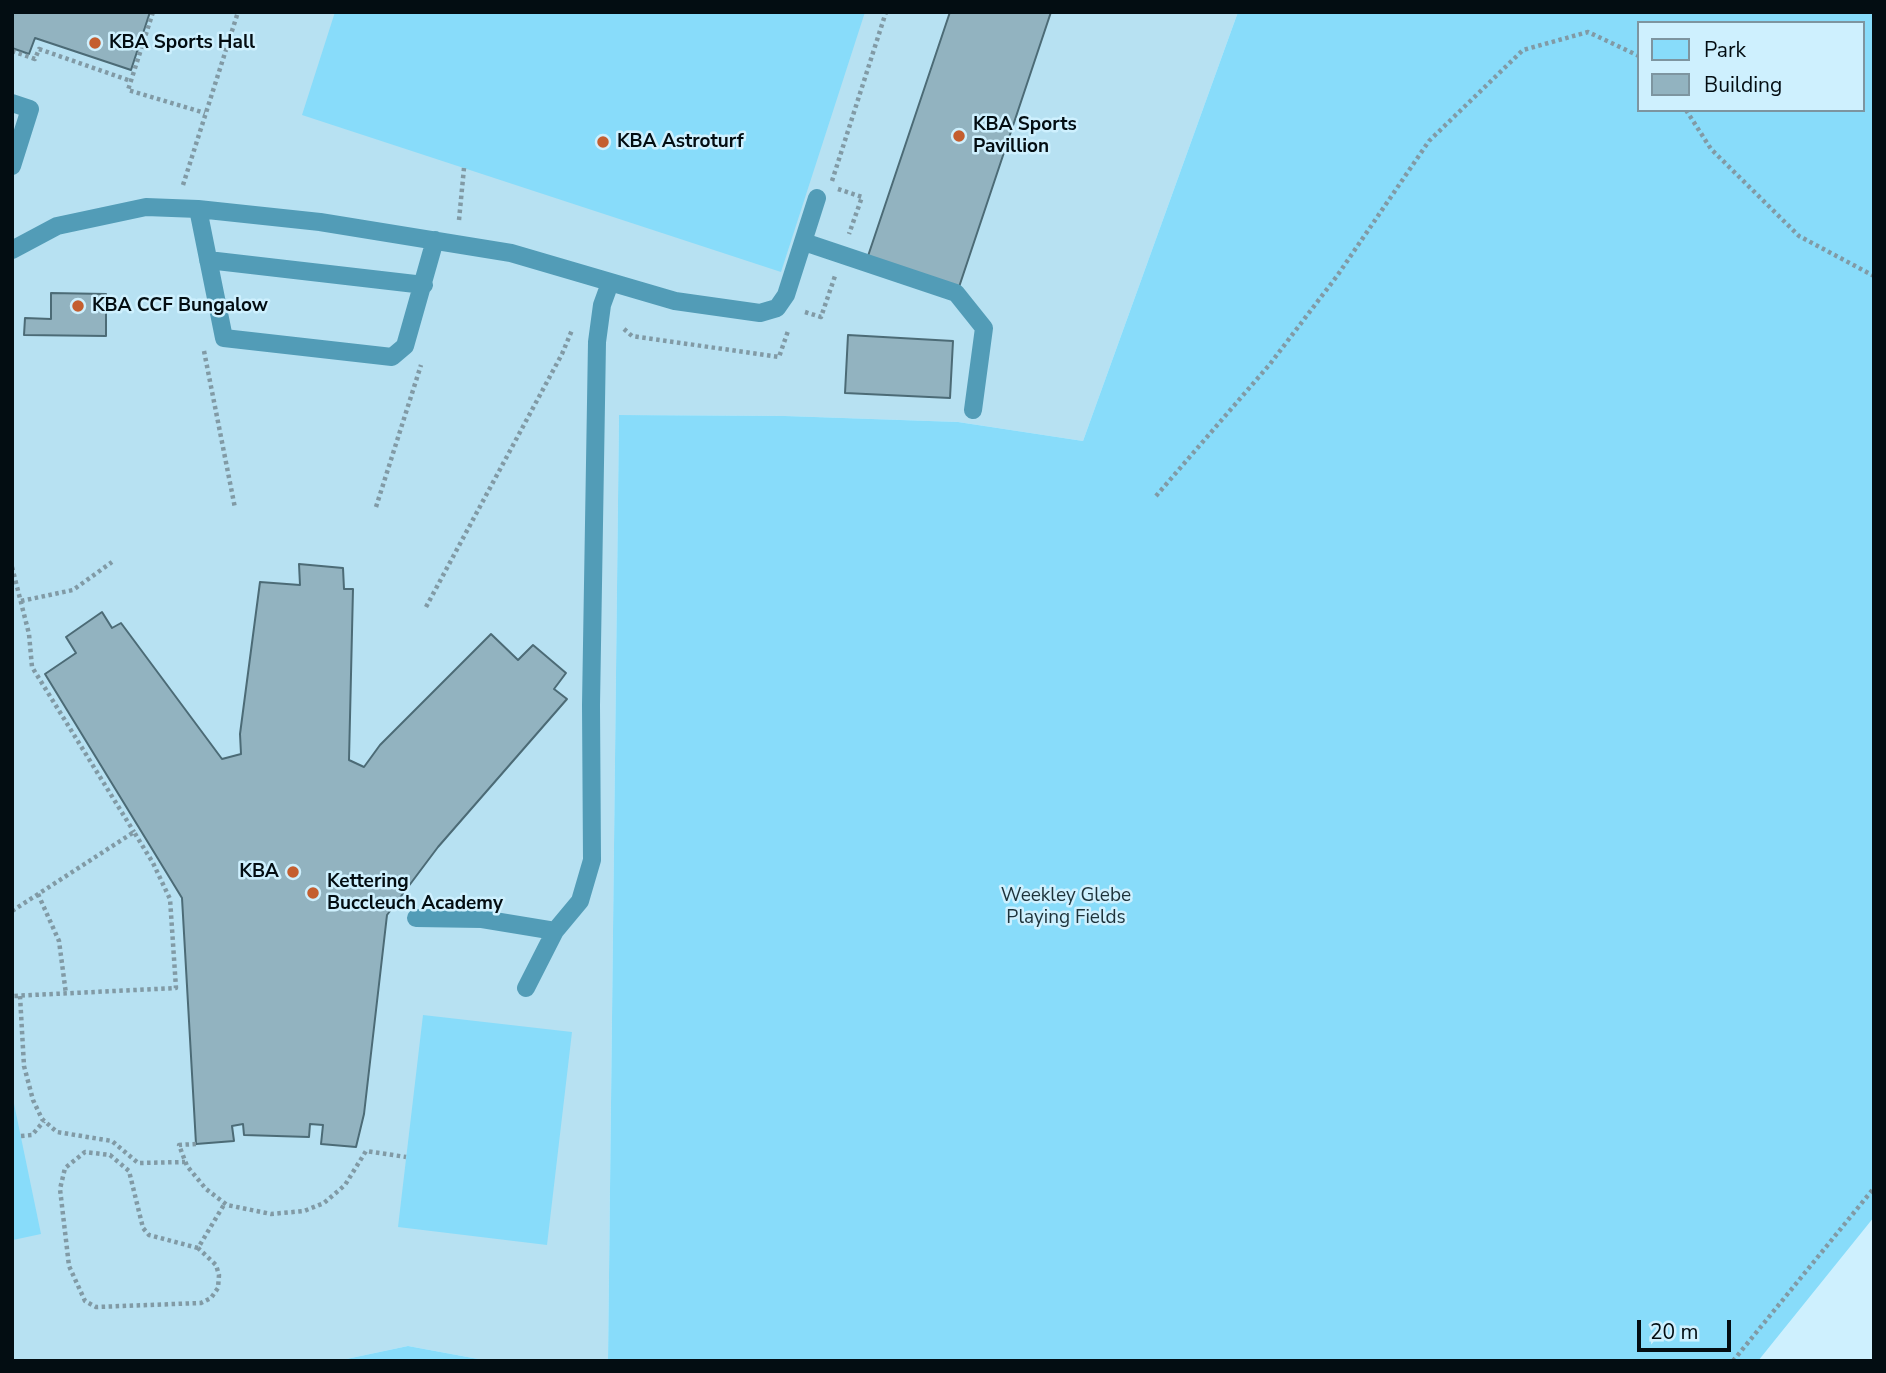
<!DOCTYPE html>
<html>
<head>
<meta charset="utf-8">
<style>
  body { margin:0 }
  #map { position:relative; width:1886px; height:1373px; overflow:hidden; background:#cef0fe; font-family:"Nunito Sans",sans-serif }
  canvas { display:block }
  .frame { position:absolute; inset:0; border:14px solid #030d12; pointer-events:none }
  .legend { position:absolute; left:1637px; top:21px; width:228px; height:91px; box-sizing:border-box; background:#cef0fe; border:2px solid #7d95a0; margin:0; padding:9px 12px; list-style:none; font-size:21px; color:#030d12 }
  .legend li { display:flex; align-items:center; gap:14px; height:35px }
  .legend b { width:35px; border:2px solid #7d95a0 }
  .scale { position:absolute; left:1637px; top:1320px; width:94px; height:32px; box-sizing:border-box; border:4px solid #030d12; border-top:0; padding-left:9px; font-size:21px; line-height:24px; white-space:nowrap; color:#030d12; -webkit-text-stroke:5px #cef0fe; paint-order:stroke }
</style>
</head>
<body>
<div id="map">
<canvas width="1886" height="1373"></canvas>
<div class="frame"></div>
<ul class="legend">
<li><b style="height:19px;background:#88dcfa"></b>Park</li>
<li><b style="height:19px;background:#92b3c0"></b>Building</li>
</ul>
<div class="scale">20 m</div>
</div>
<script>
const ctx = document.querySelector('canvas').getContext('2d');
ctx.lineJoin = 'round';
function paint(path, color) {
  ctx.fillStyle = color;
  ctx.fill(path, 'evenodd');
}
function poly(rows) {
  const path = new Path2D();
  for (const r of rows) {
    path.moveTo(r[0], r[1]);
    for (let i = 2; i < r.length; i += 2) path.lineTo(r[i], r[i + 1]);
  }
  return path;
}
function stroke(path, color, width, dash) {
  ctx.strokeStyle = color;
  ctx.lineWidth = width;
  ctx.lineCap = dash ? 'butt' : 'round';
  ctx.setLineDash(dash || []);
  ctx.stroke(path);
}
function drawText(font, color, halo, rows, align = 'center') {
  ctx.font = font + ' "Nunito Sans",sans-serif';
  ctx.lineWidth = 5;
  ctx.setLineDash([]);
  ctx.textBaseline = 'middle';
  ctx.strokeStyle = halo;
  ctx.fillStyle = color;
  for (const [text, x, y, turn = 0] of rows) {
    ctx.save();
    ctx.translate(x, y);
    ctx.rotate((+turn || 0) * Math.PI / 180);
    ctx.textAlign = isNaN(turn) ? turn : align;
    if (halo) ctx.strokeText(text, 0, 0);
    ctx.fillText(text, 0, 0);
    ctx.restore();
  }
}
const built = poly([
  [12,12,1238,12,1083,441,958,422,785,416,619,415,608,1361,489,1361,408,1346,337,1361,12,1361]
]);
const green = poly([
  [335,12,865,12,781,272,302,115],
  [1238,12,1874,12,1874,1217,1758,1361,608,1361,619,415,785,416,958,422,1083,441],
  [1639,23,1863,23,1863,110,1639,110],
  [423,1015,572,1032,547,1245,398,1227],
  [12,1094,41,1234,13,1240,12,1248],
  [408,1346,489,1361,337,1361]
]);
const building = poly([
  [12,12,150,12,131,70,35,38,29,54,12,48,12,12],
  [950,12,1051,12,958,290,867,259,950,12],
  [51,293,106,294,106,336,24,335,25,318,51,319,51,293],
  [848,335,953,341,950,398,845,393,848,335],
  [299,564,343,568,344,589,353,589,349,760,364,767,380,745,491,634,518,660,533,645,566,673,554,689,567,699,438,847,387,915,364,1114,356,1147,321,1144,323,1125,310,1124,309,1137,244,1135,243,1124,232,1126,234,1141,196,1144,182,898,45,674,76,653,66,637,102,612,112,628,121,623,222,759,241,754,240,734,260,582,300,585,299,564]
]);
const path = poly([
  [153,12,128,90,205,113],
  [12,51,35,59,39,49,131,81],
  [1686,110,1711,149,1799,236,1874,276],
  [832,181,886,12],
  [183,185,238,12],
  [838,189,862,197,849,234],
  [459,220,464,168],
  [805,312,821,317,835,276],
  [624,329,632,336,779,357,788,331],
  [204,351,235,508],
  [1156,496,1270,364,1337,276,1429,141,1523,50,1588,32,1639,56],
  [376,507,421,365],
  [12,567,29,634,32,667,134,832],
  [21,601,73,590,112,562],
  [426,607,562,354,572,330],
  [38,894,59,941,66,994],
  [12,911,134,832,153,863,170,899,176,988,12,996],
  [20,996,24,1066,33,1100,42,1119,57,1132,112,1141,138,1163,185,1162],
  [21,1136,32,1135,44,1121],
  [196,1144,179,1145,187,1166,206,1189,227,1205,271,1214,304,1211,324,1203,345,1185,366,1151,406,1157],
  [198,1248,149,1235,143,1228,129,1171,110,1155,85,1152,65,1168,60,1189,69,1266,85,1301,96,1307,201,1303,211,1298,218,1288,219,1275,216,1265,198,1248,225,1203],
  [1733,1361,1874,1188]
]);
const lane = poly([
  [12,103,30,109,12,166],
  [198,209,224,338,392,357,405,346,435,240],
  [804,242,956,293,984,328,973,410],
  [12,250,57,226,146,207,198,209,320,222,511,253,675,301,760,313,777,308,786,295,817,198],
  [208,260,424,285],
  [416,918,482,919,555,931],
  [526,988,555,931,580,901,592,860,591,705,597,342,602,305,610,283]
]);
const markers = [
  [95,43,7,"#c45e2f"],
  [959,136,7,"#c45e2f"],
  [603,142,7,"#c45e2f"],
  [78,306,7,"#c45e2f"],
  [293,872,7,"#c45e2f"],
  [313,893,7,"#c45e2f"]
];
const poiNames = [
  ["KBA Sports Hall",109,43],
  ["KBA Sports",973,125],
  ["Pavillion",973,147],
  ["KBA Astroturf",617,142],
  ["KBA CCF Bungalow",92,306],
  ["KBA",279,872,"right"],
  ["Kettering",327,882],
  ["Buccleuch Academy",327,904]
];
const parkNames = [
  ["Weekley Glebe",1066,896],
  ["Playing Fields",1066,918]
];
paint(built, '#b7e1f2');
paint(green, '#88dcfa');
paint(building, '#92b3c0');
stroke(building, '#4c6b76', 2);
stroke(path, '#819aa5', 4.5, [3.5, 3.5]);
stroke(lane, '#529cb7', 18);
for (const [x, y, r, color] of markers) {
  const dot = new Path2D();
  dot.arc(x, y, r, 0, 2 * Math.PI);
  ctx.fillStyle = color;
  ctx.fill(dot);
  stroke(dot, '#cef0fe', 2.5);
}
drawText('bold 19px', '#030d12', '#cef0fe', poiNames, 'left');
drawText('19px', '#1d323a', '#cef0fe', parkNames);
</script>
</body>
</html>
